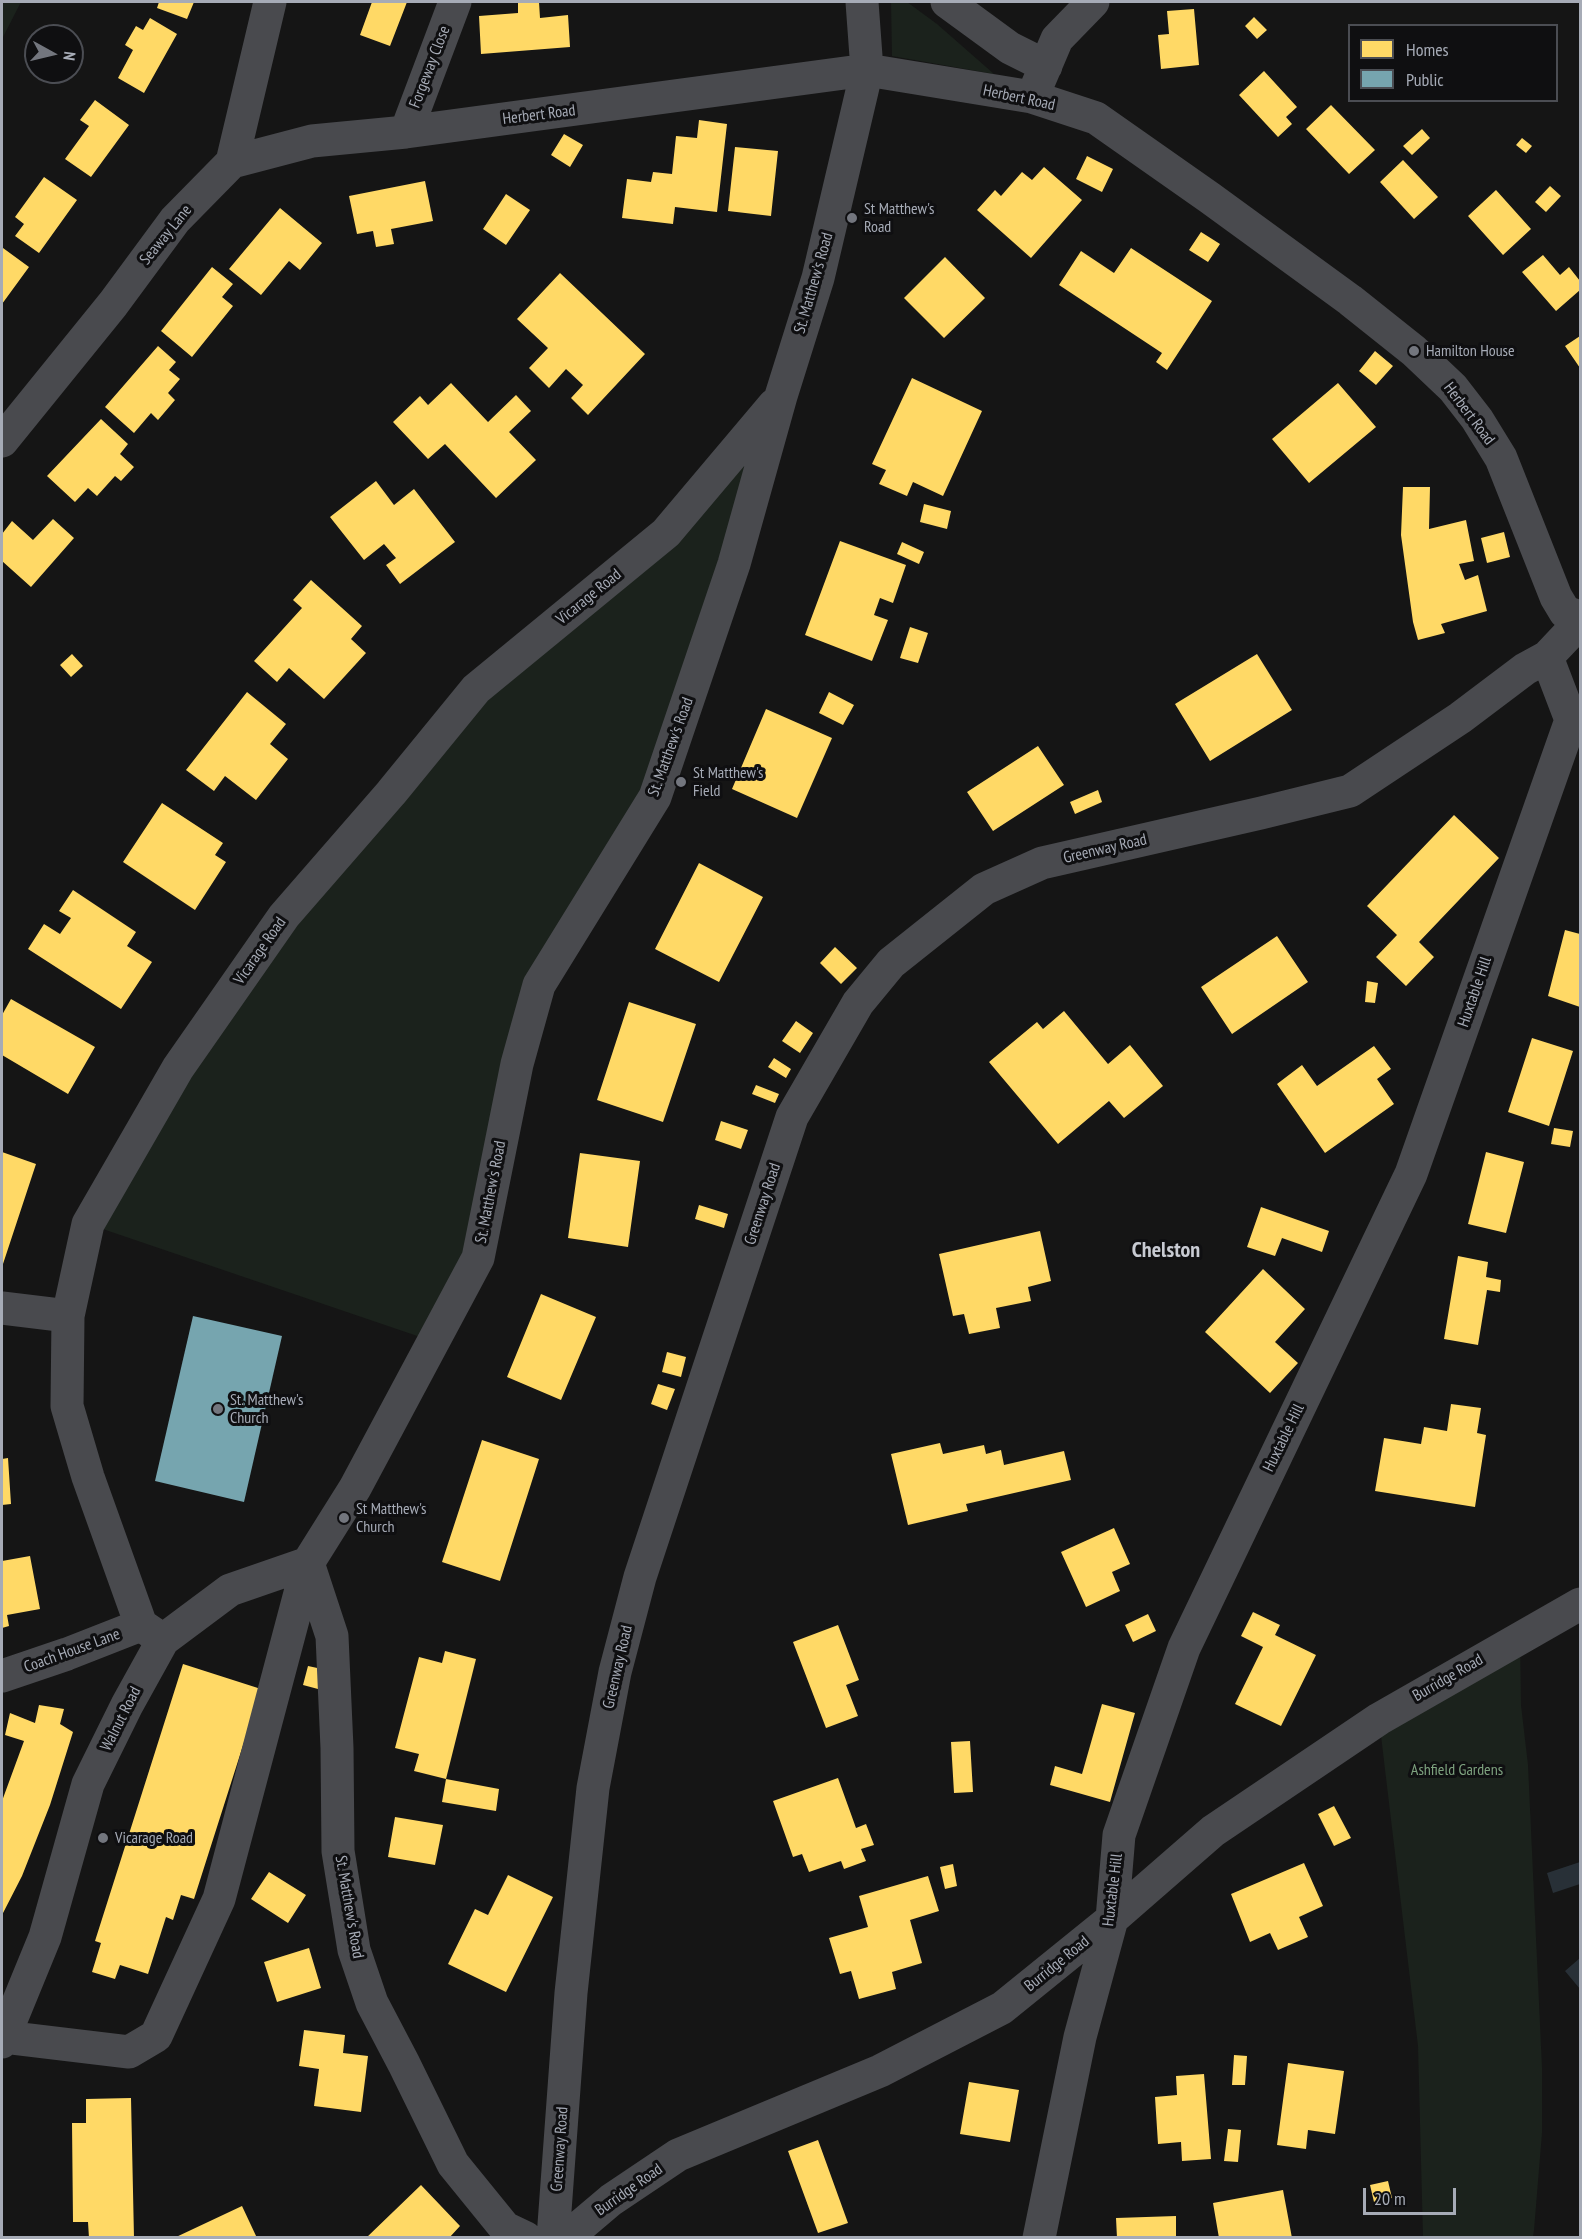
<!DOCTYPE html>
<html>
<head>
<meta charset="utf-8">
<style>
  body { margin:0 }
  #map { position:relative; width:1582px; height:2239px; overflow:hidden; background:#151515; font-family:"PT Sans Narrow",sans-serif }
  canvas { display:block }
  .frame { position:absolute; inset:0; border:3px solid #a6abb6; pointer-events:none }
  .legend { position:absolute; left:1348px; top:24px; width:210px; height:78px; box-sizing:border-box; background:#0f0f11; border:2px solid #4b4d53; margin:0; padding:8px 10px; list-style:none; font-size:18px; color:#a6abb6 }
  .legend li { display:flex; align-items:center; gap:12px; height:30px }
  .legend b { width:30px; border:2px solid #4b4d53 }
  .north { position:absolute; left:24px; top:24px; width:60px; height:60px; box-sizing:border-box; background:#0f0f11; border:2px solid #4b4d53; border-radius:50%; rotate:98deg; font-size:16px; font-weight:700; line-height:24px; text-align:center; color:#a6abb6 }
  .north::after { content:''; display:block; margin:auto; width:21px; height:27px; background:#73767e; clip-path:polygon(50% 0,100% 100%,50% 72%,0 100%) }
  .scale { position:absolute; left:1363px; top:2188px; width:93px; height:27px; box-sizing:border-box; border:3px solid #a6abb6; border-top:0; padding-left:8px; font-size:18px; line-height:21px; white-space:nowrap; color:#a6abb6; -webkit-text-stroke:4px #0f0f11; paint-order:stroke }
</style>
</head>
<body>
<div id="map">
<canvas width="1582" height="2239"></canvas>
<div class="frame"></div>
<ul class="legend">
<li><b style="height:16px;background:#ffd966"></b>Homes</li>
<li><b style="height:16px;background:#76a5af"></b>Public</li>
</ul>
<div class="north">N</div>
<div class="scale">20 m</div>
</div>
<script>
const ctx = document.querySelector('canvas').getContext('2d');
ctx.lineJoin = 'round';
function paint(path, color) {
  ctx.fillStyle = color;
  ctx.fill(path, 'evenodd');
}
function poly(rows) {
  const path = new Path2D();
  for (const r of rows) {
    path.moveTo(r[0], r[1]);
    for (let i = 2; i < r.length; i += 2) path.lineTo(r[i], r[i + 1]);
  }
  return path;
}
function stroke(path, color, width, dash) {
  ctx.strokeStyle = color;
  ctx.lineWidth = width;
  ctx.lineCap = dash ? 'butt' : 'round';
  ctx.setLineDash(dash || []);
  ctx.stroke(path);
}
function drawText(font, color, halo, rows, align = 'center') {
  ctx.font = font + ' "PT Sans Narrow",sans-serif';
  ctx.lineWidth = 6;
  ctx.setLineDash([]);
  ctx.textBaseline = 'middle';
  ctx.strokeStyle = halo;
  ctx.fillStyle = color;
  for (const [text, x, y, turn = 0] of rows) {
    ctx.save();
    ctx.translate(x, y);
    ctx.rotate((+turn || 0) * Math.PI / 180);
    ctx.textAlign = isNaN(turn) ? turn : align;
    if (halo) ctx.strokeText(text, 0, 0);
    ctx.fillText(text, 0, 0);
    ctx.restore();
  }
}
const green = poly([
  [2,2,21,2,2,39],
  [891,2,907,2,937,24,994,74,892,56],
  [781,396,655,797,539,985,478,1258,435,1342,88,1224,178,1068,476,689,666,533],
  [1520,1637,1521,1705,1528,1765,1542,2068,1542,2133,1534,2230,1533,2237,1423,2237,1418,2046,1379,1719]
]);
const water = poly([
  [1580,1862,1580,1884,1553,1893,1547,1873],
  [1580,1958,1580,1989,1565,1971]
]);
const homes = poly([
  [159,2,194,2,187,19,157,8],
  [372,2,407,2,390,46,360,35],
  [518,2,539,2,540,18,568,15,570,47,481,54,479,16,518,13],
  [1194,9,1199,65,1161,69,1158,35,1169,34,1167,11],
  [1254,17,1267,30,1257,39,1245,26],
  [150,18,177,34,144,93,118,78,133,50,125,45,136,26,143,30],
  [1264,71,1297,107,1286,117,1292,124,1278,137,1239,95],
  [95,100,129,125,91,177,65,159,89,126,80,120],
  [1331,105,1375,150,1349,174,1306,129],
  [699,120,727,124,717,212,675,207,673,224,622,218,627,179,651,182,653,172,672,174,676,136,697,138],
  [1422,129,1430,138,1412,155,1403,146],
  [564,134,583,145,570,167,551,155],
  [1522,138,1532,146,1526,153,1516,145],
  [735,147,778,151,771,216,728,211],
  [1087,156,1113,169,1102,192,1076,179],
  [1403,160,1438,197,1414,219,1380,182],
  [1044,167,1082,200,1031,258,977,210,995,190,1001,196,1022,172,1032,180],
  [44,177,77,200,39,253,15,236,24,224,15,217],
  [425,181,433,221,391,229,394,244,376,247,373,231,357,234,349,196],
  [1550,186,1561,196,1546,212,1535,202],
  [1496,190,1531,229,1503,255,1468,216],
  [506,194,530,210,506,245,483,229],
  [280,208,322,243,300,270,289,261,261,295,229,269],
  [1201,232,1220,244,1208,262,1189,250],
  [3,248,29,267,2,304,2,249],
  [1131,248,1212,301,1167,370,1156,362,1162,353,1059,285,1081,251,1114,273],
  [1543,255,1560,275,1569,267,1580,281,1580,290,1556,311,1522,272],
  [945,257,985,298,944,338,904,298],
  [212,267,233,284,222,297,233,306,192,357,161,331],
  [560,273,645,354,588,415,571,398,583,385,566,369,549,388,529,368,548,348,517,319],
  [1580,336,1580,368,1565,346],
  [158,346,176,362,169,370,180,379,168,393,175,400,158,420,151,413,134,433,105,407],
  [1375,351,1393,366,1376,385,1359,371],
  [912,378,982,411,943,496,913,482,907,496,879,484,886,470,872,464],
  [451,383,488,422,516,395,531,411,509,432,536,460,496,498,445,444,428,459,393,422,420,396,428,405],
  [1338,383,1376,427,1309,483,1272,439],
  [101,419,128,444,120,454,134,467,121,481,115,476,97,496,88,488,75,502,47,476],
  [376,481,394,505,414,489,455,542,400,584,386,565,396,558,384,544,364,560,330,517],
  [1403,487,1430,487,1429,529,1466,520,1474,561,1459,564,1465,580,1478,575,1487,611,1441,624,1445,633,1418,640,1413,622,1401,535],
  [924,504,951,511,947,529,920,522],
  [53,519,74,538,31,587,2,561,2,534,12,521,33,540],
  [1504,532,1510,557,1487,563,1481,538],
  [840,541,906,565,893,603,880,598,874,615,888,620,872,661,805,635],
  [902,542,924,552,919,564,897,554],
  [311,580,362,626,351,639,366,653,324,699,289,668,277,682,254,661,302,608,293,600],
  [910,627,928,633,918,663,900,658],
  [72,654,83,666,71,677,60,665],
  [1257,654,1292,710,1210,761,1175,704],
  [247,692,286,724,270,744,288,759,256,800,225,776,214,791,186,770],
  [829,692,854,705,843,725,819,713],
  [766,709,832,738,797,818,732,789],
  [1038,746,1064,785,993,831,967,792],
  [1098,790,1102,802,1075,814,1070,802],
  [162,803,223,843,215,855,226,862,195,910,123,862],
  [1454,815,1499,858,1419,942,1434,957,1406,986,1376,957,1397,935,1367,906],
  [699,863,763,897,719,982,655,949],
  [73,890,136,932,127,946,152,962,121,1009,28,949,44,924,60,934,71,918,59,911],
  [1565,930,1580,934,1580,1007,1548,996],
  [1277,936,1308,982,1232,1034,1201,987],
  [835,947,857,968,841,984,820,963],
  [1367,981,1378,983,1375,1003,1365,1002],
  [11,999,95,1047,68,1094,2,1055,2,1015],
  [629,1002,696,1024,663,1122,597,1100],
  [1064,1011,1108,1064,1130,1045,1163,1086,1124,1118,1109,1101,1058,1144,989,1062,1037,1022,1043,1029],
  [796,1021,813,1033,800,1053,782,1041],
  [1532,1038,1573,1051,1549,1126,1508,1112],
  [1374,1046,1391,1069,1377,1079,1394,1104,1325,1153,1277,1084,1302,1065,1317,1086],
  [774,1058,791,1069,786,1078,768,1067],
  [756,1085,779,1094,775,1103,752,1094],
  [721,1121,748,1130,741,1149,715,1140],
  [1554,1128,1573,1131,1570,1147,1551,1144],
  [2,1152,36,1164,2,1267],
  [1486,1152,1524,1162,1506,1233,1468,1224],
  [580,1153,640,1161,628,1247,568,1238],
  [699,1205,728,1214,724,1228,695,1219],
  [1261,1207,1329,1231,1322,1252,1282,1238,1275,1256,1247,1247],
  [1040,1231,1051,1281,1028,1287,1031,1301,996,1308,1000,1328,969,1334,964,1314,953,1316,939,1254],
  [1458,1256,1488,1262,1486,1277,1501,1280,1500,1292,1487,1290,1478,1345,1444,1339],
  [1263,1269,1305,1309,1275,1342,1298,1363,1270,1393,1205,1332],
  [541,1294,596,1317,561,1400,507,1377],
  [667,1352,686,1357,681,1377,662,1372],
  [658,1384,675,1389,667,1410,651,1404],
  [1451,1404,1481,1408,1477,1433,1486,1435,1475,1507,1375,1491,1384,1438,1421,1444,1424,1427,1447,1431],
  [482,1440,539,1459,500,1581,442,1562],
  [940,1443,943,1454,984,1445,986,1454,1001,1450,1004,1465,1064,1451,1071,1480,966,1504,968,1511,908,1525,891,1454],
  [8,1458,11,1504,2,1505,2,1459],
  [1114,1528,1130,1564,1112,1572,1120,1591,1086,1607,1061,1552],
  [30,1556,40,1609,7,1615,9,1626,2,1628,2,1561],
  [1253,1612,1280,1625,1275,1635,1316,1655,1281,1726,1235,1704,1263,1647,1241,1636],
  [1148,1614,1156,1631,1133,1642,1125,1625],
  [838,1625,859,1680,846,1685,858,1716,826,1728,793,1642],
  [445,1651,476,1659,446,1779,414,1771,419,1754,395,1748,419,1657,442,1663],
  [183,1664,261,1689,194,1899,181,1895,173,1920,166,1917,148,1974,120,1965,115,1979,92,1972,101,1943,95,1941],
  [308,1666,322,1669,318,1689,303,1685],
  [1102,1704,1135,1713,1110,1802,1050,1785,1055,1766,1082,1774],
  [39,1705,64,1709,60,1724,73,1732,50,1805,22,1876,2,1915,2,1801,24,1741,5,1735,10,1713,35,1723],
  [970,1741,973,1792,954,1793,951,1742],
  [838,1778,856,1828,866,1824,874,1845,861,1849,866,1861,844,1869,841,1861,809,1872,802,1854,793,1857,773,1801],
  [446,1779,499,1789,496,1811,442,1802],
  [1334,1806,1351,1838,1334,1846,1318,1814],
  [395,1817,443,1825,435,1865,388,1857],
  [1304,1863,1323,1906,1299,1917,1308,1937,1278,1950,1270,1933,1250,1942,1231,1894],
  [953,1864,957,1886,945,1889,940,1867],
  [269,1872,306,1895,288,1923,251,1899],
  [508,1875,553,1897,506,1992,448,1964,475,1909,488,1915],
  [928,1876,939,1911,910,1920,922,1963,892,1972,896,1989,859,1999,851,1971,840,1974,829,1938,868,1927,859,1896],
  [309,1948,321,1988,277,2002,264,1962],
  [304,2030,345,2035,343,2053,368,2056,361,2112,314,2106,319,2069,299,2066],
  [1234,2055,1247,2056,1245,2085,1232,2085],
  [1288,2063,1344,2071,1335,2134,1308,2130,1306,2149,1277,2145],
  [1204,2074,1211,2159,1182,2161,1181,2142,1158,2144,1155,2097,1177,2095,1176,2076],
  [969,2082,1019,2090,1010,2142,960,2134],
  [131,2098,134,2238,89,2238,88,2222,73,2222,72,2123,86,2123,86,2099],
  [1228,2129,1241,2130,1238,2162,1224,2161],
  [818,2140,848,2223,818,2233,788,2151],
  [1388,2181,1392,2198,1374,2202,1370,2185],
  [421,2185,460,2226,449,2238,366,2238],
  [1283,2190,1292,2238,1219,2238,1213,2203],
  [242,2206,257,2238,174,2238],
  [1176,2216,1176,2238,1117,2238,1116,2218]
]);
const public = poly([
  [193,1316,282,1336,244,1502,155,1481]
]);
const minor = poly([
  [947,2,1010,48,1046,66],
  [1037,86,1057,39,1093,2],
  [406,132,455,2],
  [232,162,312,141,406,132,867,70,1032,97,1096,118,1210,198,1350,300,1414,351,1453,388,1477,419,1501,458,1556,597,1565,612,1580,617],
  [2,441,113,304,175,220,232,162,270,2],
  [2,1308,68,1316],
  [308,1563,332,1636,337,1748,338,1851,354,1950,372,2003,404,2064,453,2164,505,2228,526,2238],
  [163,1640,141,1625,88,1477,67,1406,68,1316,88,1224,178,1068,284,916,391,793,476,689,666,533,774,405],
  [2,1676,67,1654,141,1625],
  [4,2037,129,2052,156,2036,219,1899,308,1563],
  [2,2042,45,1937,88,1784,127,1705,163,1640,230,1590,308,1563,355,1488,478,1258,517,1064,539,985,655,797,734,564,781,396,818,278,867,70,862,2],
  [553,2238,571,1993,593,1788,615,1672,640,1577,792,1117,858,1003,891,963,984,889,1042,863,1261,813,1350,791,1460,718,1525,669,1547,657,1580,622],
  [566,2238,611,2200,678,2155,880,2071,1002,2008,1112,1919,1213,1831,1379,1719,1580,1604],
  [1039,2238,1080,2037,1112,1919,1119,1835,1184,1648,1411,1174,1571,720,1547,657]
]);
const markers = [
  [852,218,6,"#73767e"],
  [1414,351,6,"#73767e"],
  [681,782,6,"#73767e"],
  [218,1409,6,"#73767e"],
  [344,1518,6,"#73767e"],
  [103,1838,6,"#73767e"]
];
const streetNames = [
  ["Forgeway Close",430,67,-69],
  ["Herbert Road",1019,98,12],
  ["Herbert Road",539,115,-7],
  ["Seaway Lane",166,235,-51],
  ["St. Matthew's Road",814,283,-74],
  ["Herbert Road",1469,414,53],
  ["Vicarage Road",589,597,-39],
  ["St. Matthew's Road",671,747,-70],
  ["Greenway Road",1105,849,-13],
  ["Vicarage Road",260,951,-55],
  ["Huxtable Hill",1475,992,-71],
  ["St. Matthew's Road",491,1192,-79],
  ["Greenway Road",763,1204,-72],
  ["Huxtable Hill",1284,1438,-64],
  ["Coach House Lane",72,1651,-20],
  ["Greenway Road",618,1667,-77],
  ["Burridge Road",1448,1678,-30],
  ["Walnut Road",121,1719,-63],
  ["Huxtable Hill",1113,1890,-83],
  ["St. Matthew's Road",349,1907,80],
  ["Burridge Road",1057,1964,-39],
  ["Greenway Road",560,2149,-86],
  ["Burridge Road",629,2190,-35]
];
const poiNames = [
  ["St Matthew's",864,209],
  ["Road",864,227],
  ["Hamilton House",1426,351],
  ["St Matthew's",693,773],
  ["Field",693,791],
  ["St. Matthew's",230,1400],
  ["Church",230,1418],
  ["St Matthew's",356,1509],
  ["Church",356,1527],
  ["Vicarage Road",115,1838]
];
const parkNames = [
  ["Ashfield Gardens",1457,1770]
];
const districtNames = [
  ["Chelston",1166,1251]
];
paint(green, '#1b221c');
paint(water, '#283037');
paint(homes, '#ffd966');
paint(public, '#76a5af');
stroke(minor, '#494a4e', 33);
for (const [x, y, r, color] of markers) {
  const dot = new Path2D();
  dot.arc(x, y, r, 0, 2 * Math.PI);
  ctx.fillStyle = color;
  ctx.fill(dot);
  stroke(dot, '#0f0f11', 2);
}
drawText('16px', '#a6abb6', '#0f0f11', streetNames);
drawText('16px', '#a6abb6', '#0f0f11', poiNames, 'left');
drawText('16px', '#7da17e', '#0f0f11', parkNames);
drawText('bold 22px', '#c7cad2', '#0f0f11', districtNames);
</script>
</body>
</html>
